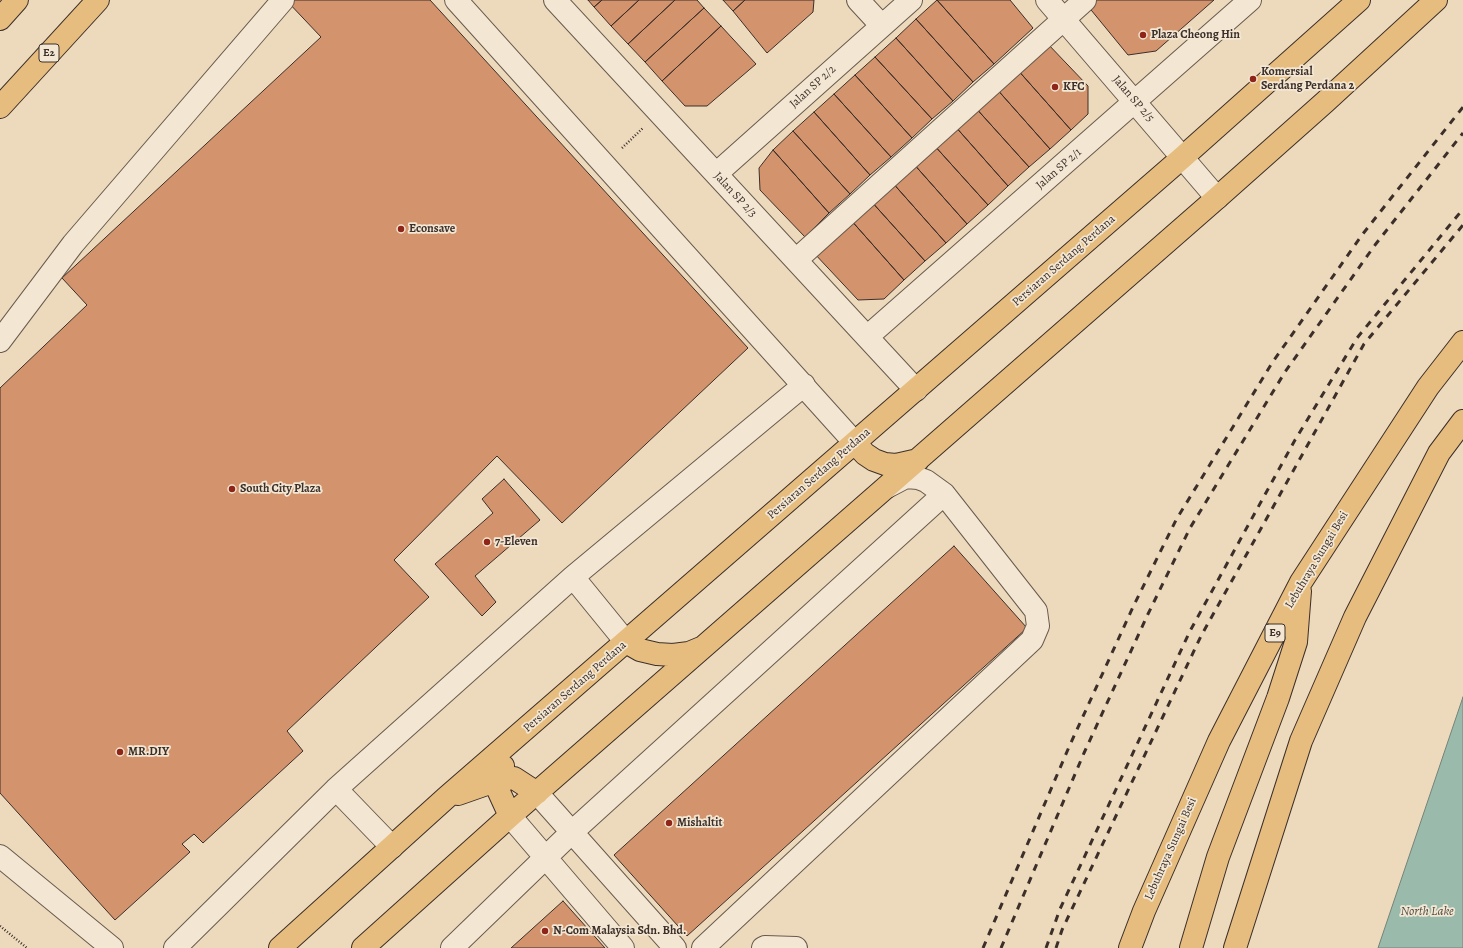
<!DOCTYPE html>
<html>
<head>
<meta charset="utf-8">
<style>
  body { margin:0 }
  canvas { display:block; background:#eddabc }
</style>
</head>
<body>
<canvas width="1463" height="948"></canvas>
<script>
const ctx = document.querySelector('canvas').getContext('2d');
ctx.lineJoin = 'round';
function paint(path, color) {
  ctx.fillStyle = color;
  ctx.fill(path, 'evenodd');
}
function poly(rows) {
  const path = new Path2D();
  for (const r of rows) {
    path.moveTo(r[0], r[1]);
    for (let i = 2; i < r.length; i += 2) path.lineTo(r[i], r[i + 1]);
  }
  return path;
}
function stroke(path, color, width, dash) {
  ctx.strokeStyle = color;
  ctx.lineWidth = width;
  ctx.lineCap = dash ? 'butt' : 'round';
  ctx.setLineDash(dash || []);
  ctx.stroke(path);
}
function drawText(font, color, halo, rows, align = 'center') {
  ctx.font = font + ' Alegreya,serif';
  ctx.lineWidth = 3.5;
  ctx.setLineDash([]);
  ctx.textBaseline = 'middle';
  ctx.strokeStyle = halo;
  ctx.fillStyle = color;
  for (const [text, x, y, turn = 0] of rows) {
    ctx.save();
    ctx.translate(x, y);
    ctx.rotate((+turn || 0) * Math.PI / 180);
    ctx.textAlign = isNaN(turn) ? turn : align;
    if (halo) ctx.strokeText(text, 0, 0);
    ctx.fillText(text, 0, 0);
    ctx.restore();
  }
}
const water = poly([
  [1463,697,1463,948,1378,948,1463,697]
]);
const building = poly([
  [286,0,430,0,748,348,562,523,497,456,394,560,429,597,287,731,303,751,203,843,194,834,182,844,190,852,115,920,0,793,0,388,87,305,62,278,321,37,286,0],
  [588,0,602,0,594,7,588,0],
  [602,0,639,0,611,26,594,7,602,0],
  [639,0,675,0,628,44,611,26,639,0],
  [675,0,697,0,704,8,645,62,628,44,675,0],
  [723,0,745,0,733,11,723,0],
  [745,0,814,0,813,12,767,53,733,11,745,0],
  [937,0,1010,0,1033,28,994,64,937,0],
  [937,0,994,64,973,82,916,19,937,0],
  [1093,0,1214,0,1156,51,1128,55,1087,5,1093,0],
  [704,8,721,26,662,81,645,62,704,8],
  [916,19,973,82,953,101,896,38,916,19],
  [721,26,756,64,707,106,685,106,662,81,721,26],
  [896,38,953,101,932,119,875,57,896,38],
  [1046,42,1088,86,1088,114,1071,130,1016,68,1046,42],
  [875,57,932,119,912,138,855,75,875,57],
  [1016,68,1071,130,1050,149,995,87,1016,68],
  [855,75,912,138,891,157,834,94,855,75],
  [995,87,1050,149,1029,167,974,106,995,87],
  [834,94,891,157,870,175,814,112,834,94],
  [974,106,1029,167,1008,186,954,125,974,106],
  [814,112,870,175,850,194,793,131,814,112],
  [954,125,1008,186,988,205,933,144,954,125],
  [793,131,850,194,829,213,773,150,793,131],
  [933,144,988,205,967,224,912,162,933,144],
  [773,150,829,213,805,237,760,190,759,168,773,150],
  [912,162,967,224,946,243,891,181,912,162],
  [891,181,946,243,925,261,870,200,891,181],
  [870,200,925,261,904,280,850,219,870,200],
  [850,219,904,280,884,299,858,300,813,252,850,219],
  [504,479,540,520,475,576,496,602,482,616,435,564,493,513,482,499,504,479],
  [954,546,1027,628,687,936,614,855,954,546],
  [563,901,605,948,511,948,563,901]
]);
const path = poly([
  [622,148,643,128],
  [0,926,27,948]
]);
const minor = poly([
  [456,0,855,443],
  [555,0,916,390],
  [858,0,882,26],
  [1047,0,1217,198],
  [716,174,911,0],
  [796,260,1085,0],
  [867,337,1250,0],
  [0,341,73,244,283,0],
  [573,577,626,642],
  [336,789,392,847],
  [537,793,675,948],
  [510,816,623,948],
  [0,856,112,948],
  [175,948,336,789,573,577,804,385],
  [452,948,572,832,944,494],
  [703,948,1032,640,1038,626,1036,611,944,494,926,481,918,478,906,477,887,487],
  [763,948,765,947,796,948]
]);
const major = poly([
  [855,443,865,454,874,460,885,464,896,465,918,460],
  [626,642,640,650,657,654,673,655,689,653,701,648],
  [503,766,498,780,499,792,510,816],
  [458,794,498,780,514,778,537,793],
  [280,948,447,797,1183,157,1359,0],
  [363,948,510,816,1217,198,1325,102,1436,0]
]);
const highway = poly([
  [0,19,17,0],
  [0,107,98,0],
  [1130,948,1144,911,1219,741,1301,582,1428,387,1463,342],
  [1191,948,1218,857,1278,698,1296,642,1300,591],
  [1235,948,1301,741,1355,617,1439,453,1463,421]
]);
const rail = poly([
  [983,948,1069,747,1133,607,1176,520,1272,363,1362,235,1463,107],
  [1001,948,1084,753,1148,614,1190,528,1285,372,1375,245,1463,133],
  [1046,948,1060,909,1190,631,1295,440,1357,338,1463,209],
  [1056,948,1062,930,1201,636,1364,344,1463,225]
]);
const markers = [
  [1143,35,4,"#8f2418"],
  [1253,79,4,"#8f2418"],
  [1055,87,4,"#8f2418"],
  [401,229,4,"#8f2418"],
  [232,489,4,"#8f2418"],
  [487,542,4,"#8f2418"],
  [120,752,4,"#8f2418"],
  [669,823,4,"#8f2418"],
  [545,931,4,"#8f2418"]
];
const shields = [
  [49,53,20],
  [1275,633,20]
];
const shieldNames = [
  ["E2",49,53],
  ["E9",1275,633]
];
const poiNames = [
  ["Plaza Cheong Hin",1151,35],
  ["Komersial",1261,72],
  ["Serdang Perdana 2",1261,86],
  ["KFC",1063,87],
  ["Econsave",409,229],
  ["South City Plaza",240,489],
  ["7-Eleven",495,542],
  ["MR.DIY",128,752],
  ["Mishaltit",677,823],
  ["N-Com Malaysia Sdn. Bhd.",553,931]
];
const streetNames = [
  ["Jalan SP 2/2",813,87,-42],
  ["Jalan SP 2/5",1133,99,49],
  ["Jalan SP 2/1",1059,169,-41],
  ["Jalan SP 2/3",735,195,47],
  ["Persiaran Serdang Perdana",1064,261,-41],
  ["Persiaran Serdang Perdana",819,474,-41],
  ["Lebuhraya Sungai Besi",1317,560,-59],
  ["Persiaran Serdang Perdana",575,687,-41],
  ["Lebuhraya Sungai Besi",1171,849,-66]
];
const waterNames = [
  ["North Lake",1427,912]
];
paint(water, '#9abbac');
stroke(water, '#748378', 1);
paint(building, '#d3936c');
stroke(building, '#3c2f2a', 1);
stroke(minor, '#685a4e', 24);
stroke(major, '#3c2f2a', 24);
stroke(highway, '#3c2f2a', 24);
stroke(path, '#3c2f2a', 2.5, [1, 2]);
stroke(minor, '#f3e7d3', 22);
stroke(major, '#e6bd7e', 22);
stroke(highway, '#e6bd7e', 22);
stroke(rail, '#3c2f2a', 3, [7, 7]);
for (const [x, y, r, color] of markers) {
  const dot = new Path2D();
  dot.arc(x, y, r, 0, 2 * Math.PI);
  ctx.fillStyle = color;
  ctx.fill(dot);
  stroke(dot, '#f3e7d3', 1.5);
}
for (const [x, y, w] of shields) {
  const box = new Path2D();
  box.roundRect(x - w / 2, y - 9, w, 18, 3);
  ctx.fillStyle = '#f3e7d3';
  ctx.fill(box);
  stroke(box, '#3c2f2a', 1);
}
drawText('bold 11px', '#3c2f2a', null, shieldNames);
drawText('bold 12px', '#3c2f2a', '#f3e7d3', poiNames, 'left');
drawText('12px', '#3c2f2a', '#f3e7d3', streetNames);
drawText('italic 13px', '#4f4b44', '#f3e7d3', waterNames);
</script>
</body>
</html>
